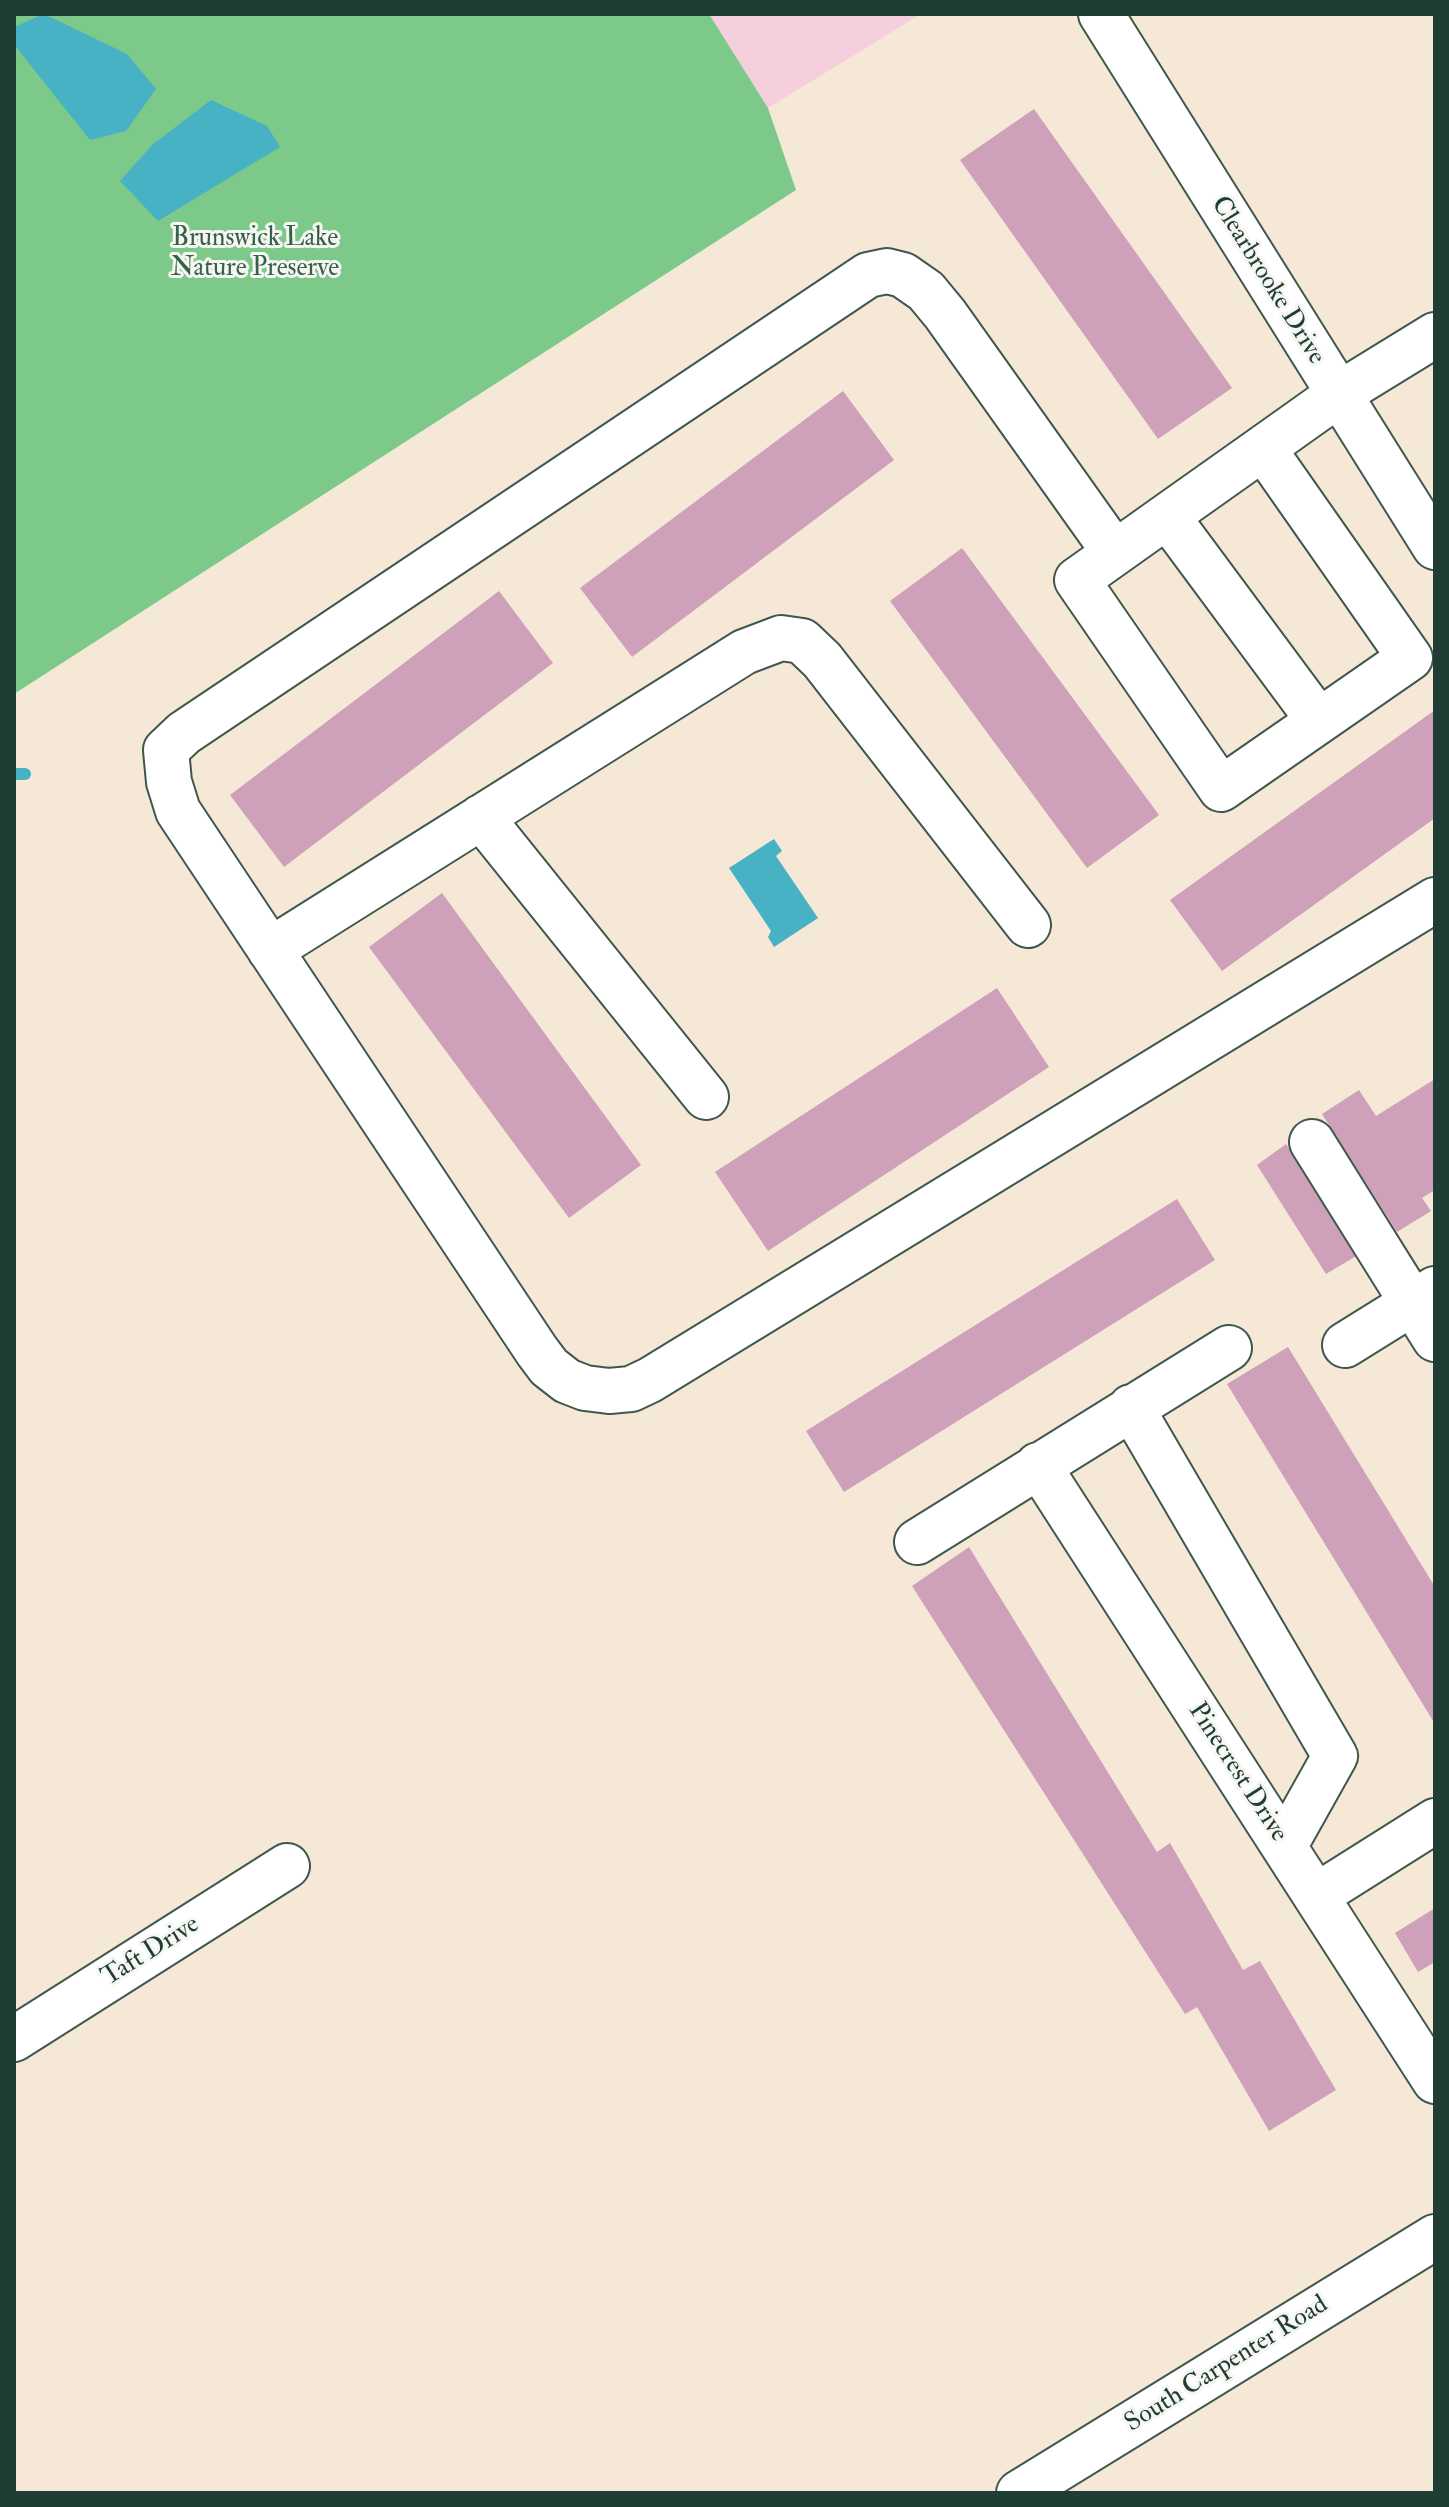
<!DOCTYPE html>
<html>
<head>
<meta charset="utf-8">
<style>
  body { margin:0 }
  #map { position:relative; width:1449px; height:2507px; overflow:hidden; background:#f5e8d7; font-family:"IM FELL Double Pica",serif }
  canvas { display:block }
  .frame { position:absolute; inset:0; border:16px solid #1f3d34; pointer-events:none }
</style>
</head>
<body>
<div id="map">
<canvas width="1449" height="2507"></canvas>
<div class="frame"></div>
</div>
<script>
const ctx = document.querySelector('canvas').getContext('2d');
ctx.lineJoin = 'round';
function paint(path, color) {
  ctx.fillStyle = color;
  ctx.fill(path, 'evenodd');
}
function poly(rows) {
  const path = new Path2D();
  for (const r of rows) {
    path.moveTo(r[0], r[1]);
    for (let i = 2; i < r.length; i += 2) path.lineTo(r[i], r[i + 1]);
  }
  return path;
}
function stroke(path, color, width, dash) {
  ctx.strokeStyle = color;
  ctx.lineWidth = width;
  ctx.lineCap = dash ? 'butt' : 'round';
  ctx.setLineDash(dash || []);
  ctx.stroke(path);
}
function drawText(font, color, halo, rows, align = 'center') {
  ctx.font = font + ' "IM FELL Double Pica",serif';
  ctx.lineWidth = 6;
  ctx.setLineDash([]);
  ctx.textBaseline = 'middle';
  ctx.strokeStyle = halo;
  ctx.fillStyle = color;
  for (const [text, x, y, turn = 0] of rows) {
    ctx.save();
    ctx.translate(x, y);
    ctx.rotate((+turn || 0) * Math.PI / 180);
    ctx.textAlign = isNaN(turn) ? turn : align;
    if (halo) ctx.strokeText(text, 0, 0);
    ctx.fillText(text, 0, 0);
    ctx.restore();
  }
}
const built = poly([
  [709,14,921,14,768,108]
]);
const green = poly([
  [14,14,709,14,768,108,796,190,14,694]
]);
const water = poly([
  [44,14,127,54,156,89,126,131,90,140,16,47,14,27],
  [211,100,267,126,280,147,158,221,120,181,152,145],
  [774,839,782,851,776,856,818,918,774,947,768,937,771,931,729,868]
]);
const stream = poly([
  [14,774,25,774]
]);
const building = poly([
  [1034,109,1232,388,1158,439,960,160],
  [843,391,894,460,632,657,580,588],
  [962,548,1159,815,1087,868,890,601],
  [499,591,553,663,284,867,230,795],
  [1435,710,1435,818,1222,971,1170,900],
  [442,893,641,1165,569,1218,369,947],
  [997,988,1049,1067,768,1251,715,1172],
  [1435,1079,1435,1190,1422,1198,1431,1211,1397,1232,1322,1114,1359,1090,1376,1116],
  [1286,1144,1358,1255,1326,1274,1257,1165],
  [1177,1199,1215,1260,844,1492,806,1431],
  [1288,1347,1435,1587,1435,1724,1227,1384],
  [969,1547,1157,1852,1170,1843,1243,1970,1260,1961,1336,2090,1269,2131,1197,2007,1185,2014,912,1586],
  [1435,1908,1435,1962,1418,1972,1395,1933]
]);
const minor = poly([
  [1101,14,1435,547],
  [1263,448,1410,658,1221,789,1077,580,1115,553,1167,516,1263,448,1339,394,1435,335],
  [1167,516,1319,721],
  [1115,553,945,314,926,291,903,275,887,271,868,275,184,733,166,750,169,782,178,811,537,1351,549,1367,567,1381,585,1388,609,1391,631,1389,650,1380,1435,900],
  [481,817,706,1097],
  [270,950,744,652,781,638,802,641,822,660,1028,925],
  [1312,1142,1435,1339],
  [1345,1345,1435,1289],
  [1131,1407,1335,1756,1284,1847],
  [1038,1465,1435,2081],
  [917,1542,1229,1348],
  [1316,1896,1435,1821],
  [14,2039,287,1866],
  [1019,2493,1435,2237]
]);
const parkNames = [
  ["Brunswick Lake",255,239],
  ["Nature Preserve",255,269]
];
const streetNames = [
  ["Clearbrooke Drive",1267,281,58],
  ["Pinecrest Drive",1237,1773,57],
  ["Taft Drive",151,1952,-32],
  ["South Carpenter Road",1227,2365,-32]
];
paint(built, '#f5cfdb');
paint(green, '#7cc989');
paint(water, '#47b2c4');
stroke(stream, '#47b2c4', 12);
paint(building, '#cea0b9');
stroke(minor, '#3f574c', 48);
stroke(minor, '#fff', 44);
drawText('26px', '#366049', '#f6f6f2', parkNames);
drawText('26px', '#1f3d34', '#f6f6f2', streetNames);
</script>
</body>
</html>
